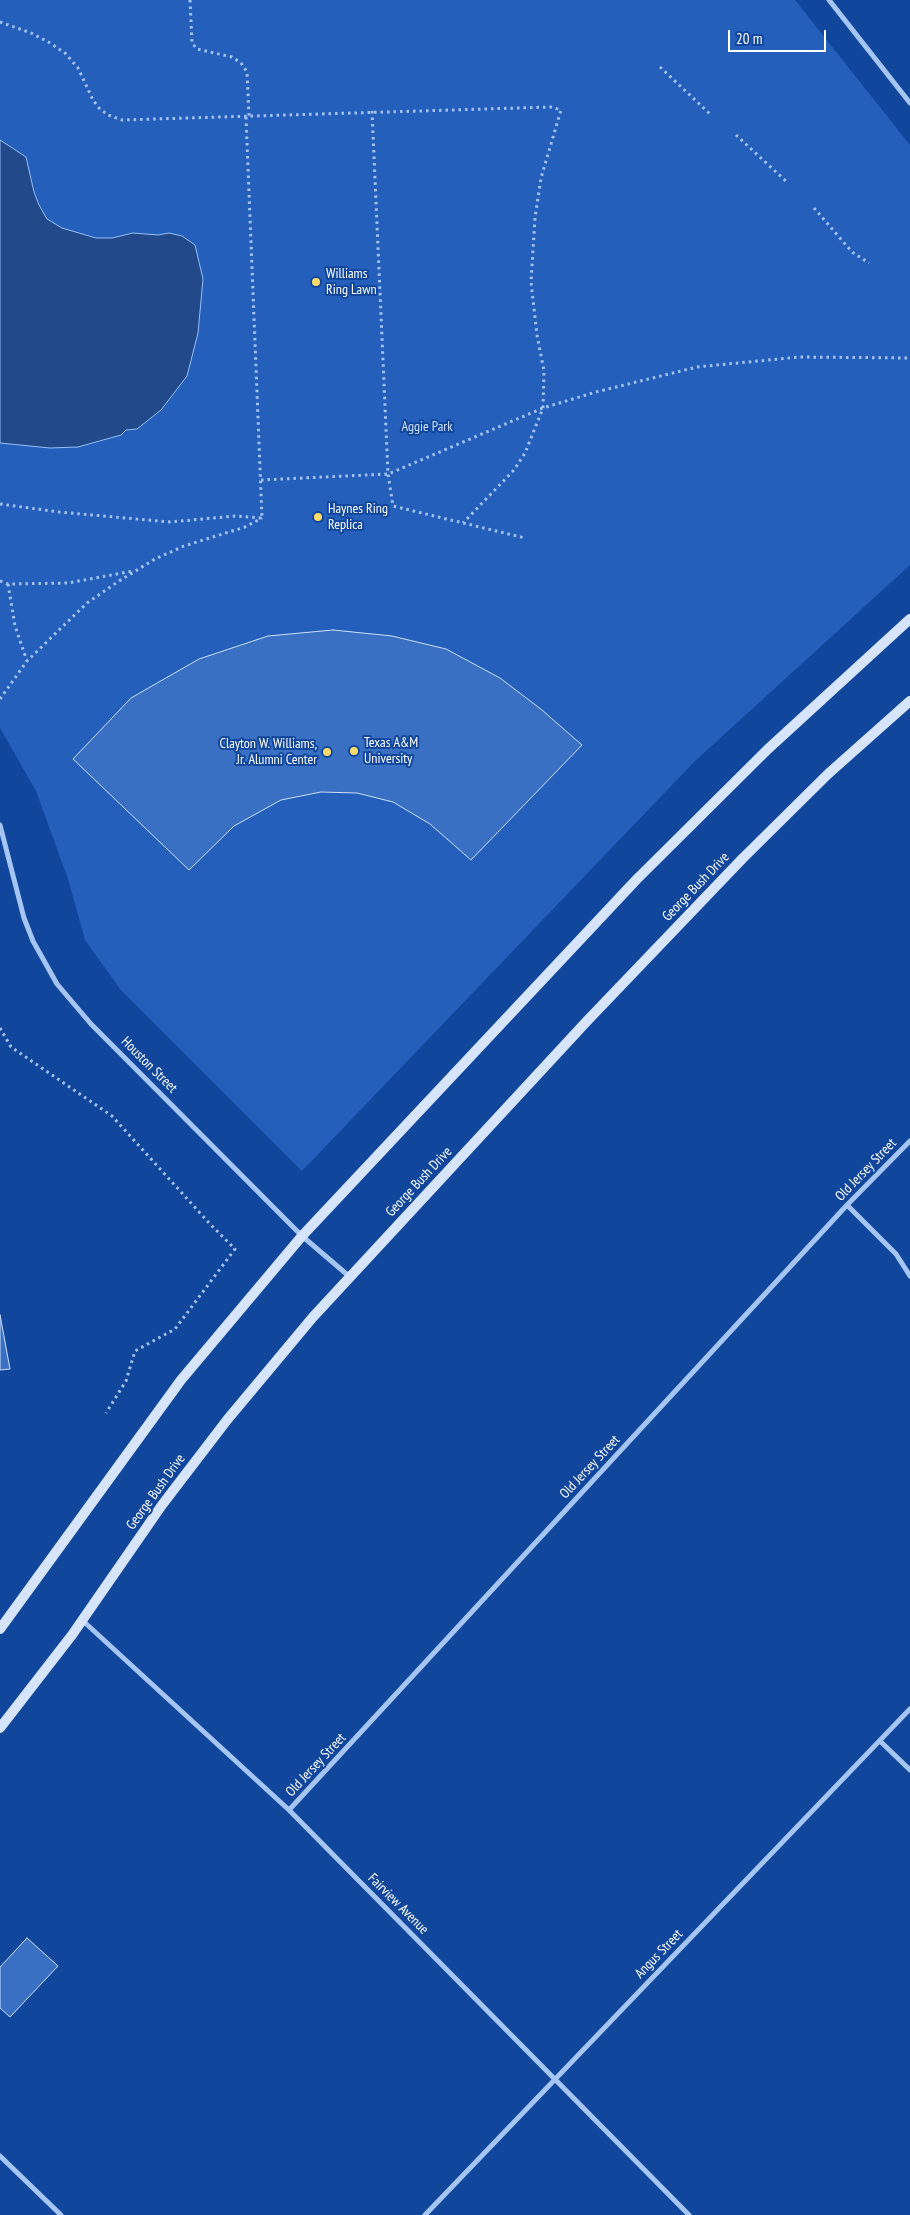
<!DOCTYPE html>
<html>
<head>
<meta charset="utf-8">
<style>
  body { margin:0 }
  #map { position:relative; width:910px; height:2215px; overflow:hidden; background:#11469d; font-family:"PT Sans Narrow",sans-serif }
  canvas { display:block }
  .scale { position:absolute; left:728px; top:30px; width:98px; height:22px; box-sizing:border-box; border:2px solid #fff; border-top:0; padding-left:6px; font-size:15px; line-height:18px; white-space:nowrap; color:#fff; -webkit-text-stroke:4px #11469d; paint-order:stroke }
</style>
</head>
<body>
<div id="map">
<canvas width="910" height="2215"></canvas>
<div class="scale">20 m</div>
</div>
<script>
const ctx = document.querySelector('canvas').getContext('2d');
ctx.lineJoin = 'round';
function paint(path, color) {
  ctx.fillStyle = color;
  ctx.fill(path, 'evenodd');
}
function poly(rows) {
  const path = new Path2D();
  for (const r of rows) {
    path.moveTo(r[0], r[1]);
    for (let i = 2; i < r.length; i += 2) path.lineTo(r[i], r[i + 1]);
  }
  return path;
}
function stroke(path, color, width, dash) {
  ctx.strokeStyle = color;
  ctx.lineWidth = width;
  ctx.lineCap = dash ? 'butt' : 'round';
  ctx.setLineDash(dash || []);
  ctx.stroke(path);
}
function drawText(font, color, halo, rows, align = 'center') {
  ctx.font = font + ' "PT Sans Narrow",sans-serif';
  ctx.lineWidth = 4;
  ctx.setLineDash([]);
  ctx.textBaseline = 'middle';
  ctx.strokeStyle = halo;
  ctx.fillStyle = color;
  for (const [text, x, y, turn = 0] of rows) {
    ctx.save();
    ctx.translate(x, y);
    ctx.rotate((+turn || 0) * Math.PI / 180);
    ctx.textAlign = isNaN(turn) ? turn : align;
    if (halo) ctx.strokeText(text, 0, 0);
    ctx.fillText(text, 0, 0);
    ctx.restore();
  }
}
const green = poly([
  [0,0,795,0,910,145,910,565,694,762,302,1171,120,989,85,940,68,879,36,791,0,728]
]);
const water = poly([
  [0,140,26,157,34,192,39,205,47,219,62,228,96,238,112,238,133,233,158,235,169,233,182,236,195,245,203,279,198,333,187,376,161,410,137,429,126,430,121,435,78,447,50,448,0,443,0,140]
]);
const building = poly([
  [333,630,392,636,446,649,500,678,542,710,582,745,471,860,430,824,393,802,357,793,321,792,281,800,234,826,189,870,73,759,131,698,199,659,268,636,333,630],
  [0,1315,10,1369,0,1370,0,1315],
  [27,1938,58,1966,10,2017,0,2008,0,1967,27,1938]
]);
const path = poly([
  [190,0,192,43,197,49,232,57,241,63,247,72,249,116],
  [0,22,31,33,50,43,65,53,78,68,93,100,99,108,108,115,122,120,551,107,561,110,541,178,535,218,531,282,537,335,544,371,543,408,525,453,514,470,463,523],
  [660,67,710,114],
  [372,111,388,474,393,506,525,538],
  [246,117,262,518],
  [736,135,788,183],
  [814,208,852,252,869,263],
  [261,480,388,474,543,408,596,392,697,367,799,357,910,358],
  [0,504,59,512,170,522,235,516,261,518],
  [0,581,8,584,68,583,133,571],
  [8,584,15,626,27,661],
  [0,699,27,661,87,603,119,581,155,559,184,546,245,527,262,518],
  [0,1028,11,1047,112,1116,210,1224,235,1249,175,1329,135,1351,126,1381,106,1413]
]);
const minor = poly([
  [829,0,910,103],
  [0,825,24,918,33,941,57,984,91,1024,302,1236,350,1277],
  [847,1205,896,1254,910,1276],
  [82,1620,289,1810,689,2215],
  [880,1741,910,1770],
  [289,1810,847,1205,910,1141],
  [0,2156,61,2215],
  [425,2215,910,1709]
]);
const secondary = poly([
  [0,1629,181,1380,302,1236,637,879,768,749,910,619],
  [0,1728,72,1635,162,1505,227,1420,313,1317,587,1021,743,858,828,774,910,701]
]);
const markers = [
  [316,282,5,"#ffdc69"],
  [318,517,5,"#ffdc69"],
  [354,751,5,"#ffdc69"],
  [327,752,5,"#ffdc69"]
];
const poiNames = [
  ["Williams",326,274],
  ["Ring Lawn",326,290],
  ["Haynes Ring",328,509],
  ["Replica",328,525],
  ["Texas A&M",364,743],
  ["University",364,759],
  ["Clayton W. Williams,",317,744,"right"],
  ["Jr. Alumni Center",317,760,"right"]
];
const parkNames = [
  ["Aggie Park",427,427]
];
const streetNames = [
  ["George Bush Drive",696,887,-46],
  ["Houston Street",149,1065,45],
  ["Old Jersey Street",866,1170,-46],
  ["George Bush Drive",419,1182,-47],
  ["Old Jersey Street",590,1467,-47],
  ["George Bush Drive",156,1492,-54],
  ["Old Jersey Street",316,1765,-47],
  ["Fairview Avenue",398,1904,45],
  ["Angus Street",659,1954,-46]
];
paint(green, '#235fbb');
paint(water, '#22498a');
stroke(water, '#97bff8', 1);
paint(building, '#3970c4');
stroke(building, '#cee1fe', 1);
stroke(path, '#a5c5f5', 3, [2.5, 4]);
stroke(minor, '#a5c5f5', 5);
stroke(secondary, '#d6e5fd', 10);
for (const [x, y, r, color] of markers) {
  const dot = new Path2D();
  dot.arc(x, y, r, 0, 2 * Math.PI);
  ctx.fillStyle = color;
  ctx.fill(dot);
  stroke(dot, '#11469d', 2);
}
drawText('14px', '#fff', '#11469d', poiNames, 'left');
drawText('14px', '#cee1fe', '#11469d', parkNames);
drawText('14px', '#fff', '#11469d', streetNames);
</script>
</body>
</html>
